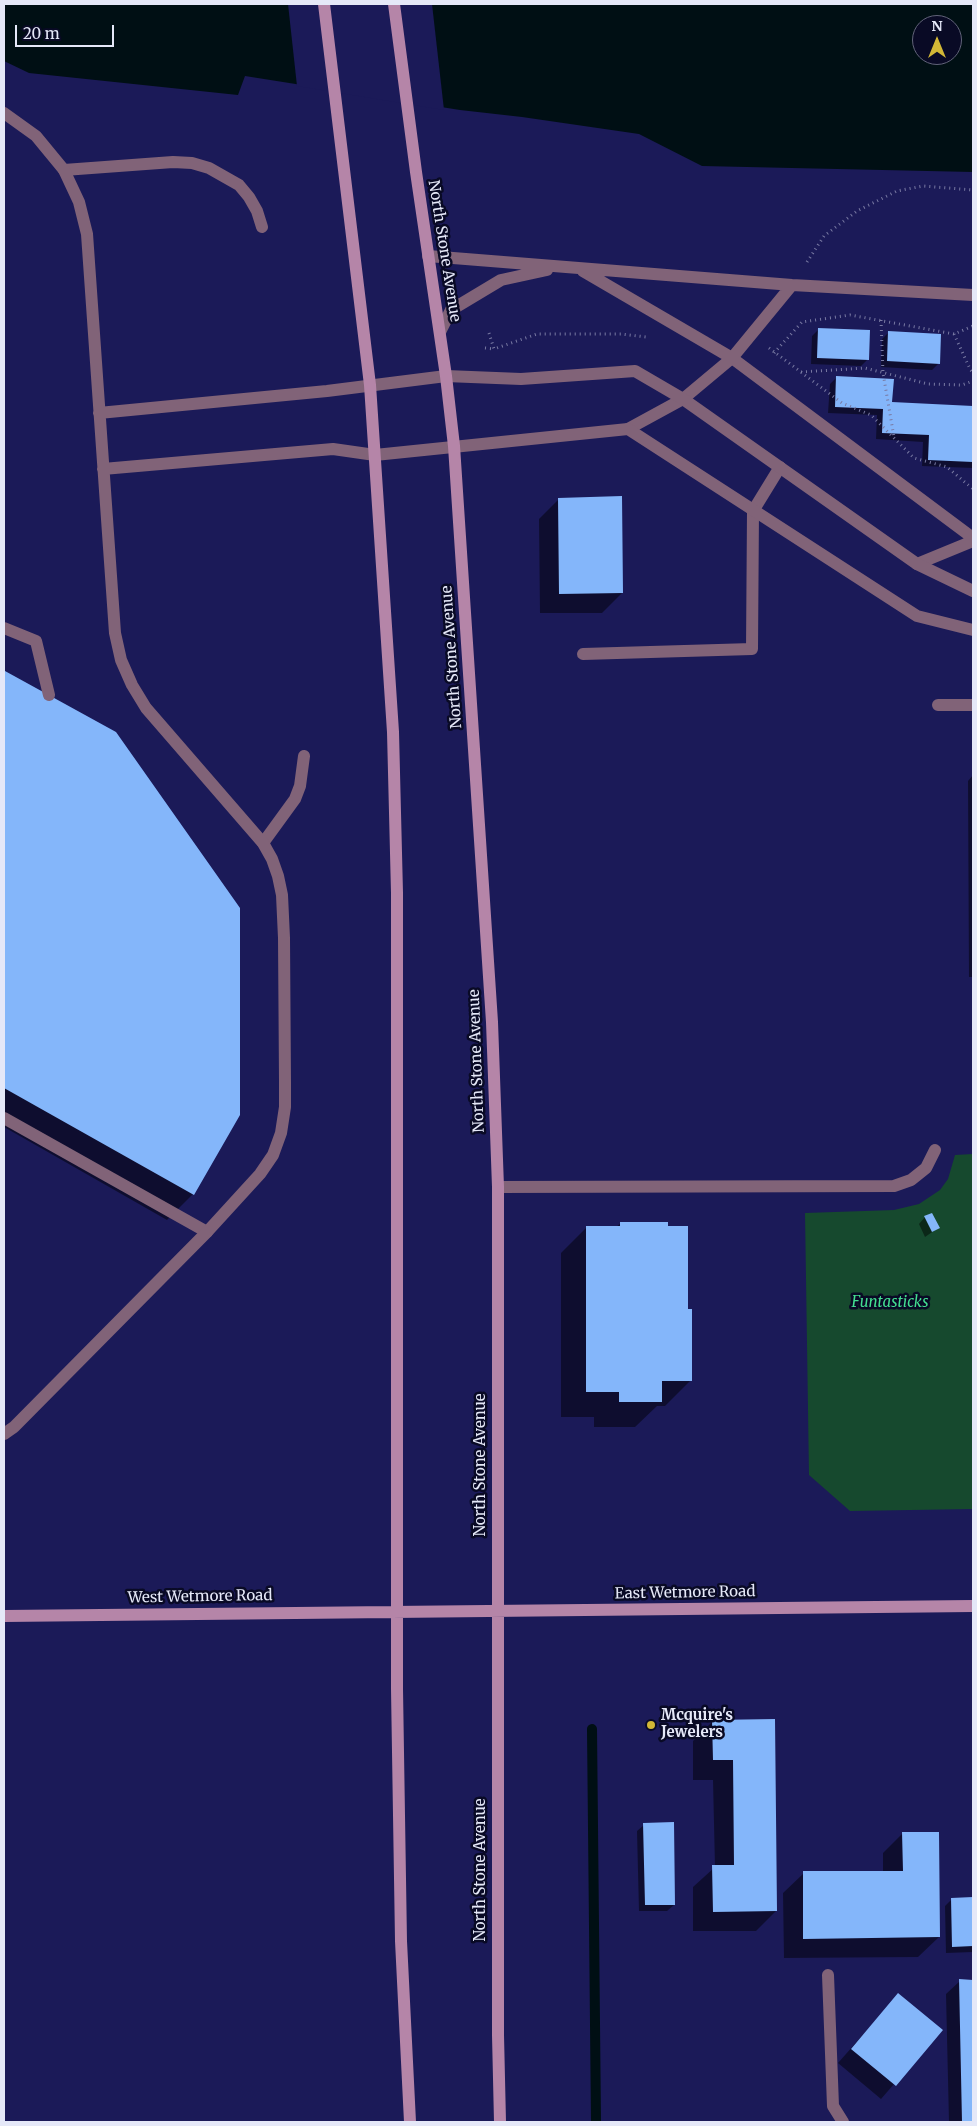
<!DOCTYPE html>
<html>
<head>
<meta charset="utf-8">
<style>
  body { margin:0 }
  #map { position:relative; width:977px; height:2126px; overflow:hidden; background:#1b1a58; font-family:Merriweather,serif }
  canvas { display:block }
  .frame { position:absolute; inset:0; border:5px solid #e5e8f8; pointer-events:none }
  .north { position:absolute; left:912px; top:15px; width:50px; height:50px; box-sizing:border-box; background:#090a25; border:1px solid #616379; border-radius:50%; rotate:0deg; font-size:14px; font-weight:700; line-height:20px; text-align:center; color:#e5e8f8 }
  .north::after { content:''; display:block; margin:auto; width:18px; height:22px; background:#d2b736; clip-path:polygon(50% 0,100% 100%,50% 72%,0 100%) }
  .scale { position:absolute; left:15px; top:25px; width:99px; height:22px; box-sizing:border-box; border:2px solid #e5e8f8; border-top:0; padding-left:6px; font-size:15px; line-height:18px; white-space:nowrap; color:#e5e8f8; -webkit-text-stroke:4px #090a25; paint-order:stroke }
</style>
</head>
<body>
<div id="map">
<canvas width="977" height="2126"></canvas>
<div class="frame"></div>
<div class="north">N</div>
<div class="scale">20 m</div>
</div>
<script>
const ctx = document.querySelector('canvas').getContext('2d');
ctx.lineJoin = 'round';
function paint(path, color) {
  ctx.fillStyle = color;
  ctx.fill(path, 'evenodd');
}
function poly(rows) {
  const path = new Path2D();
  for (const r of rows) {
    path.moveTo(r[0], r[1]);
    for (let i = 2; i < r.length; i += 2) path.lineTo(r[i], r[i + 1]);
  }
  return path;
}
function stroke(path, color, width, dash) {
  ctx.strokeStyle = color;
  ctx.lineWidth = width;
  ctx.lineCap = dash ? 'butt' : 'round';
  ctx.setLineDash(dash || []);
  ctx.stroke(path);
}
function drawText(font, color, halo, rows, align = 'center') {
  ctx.font = font + ' Merriweather,serif';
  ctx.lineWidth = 5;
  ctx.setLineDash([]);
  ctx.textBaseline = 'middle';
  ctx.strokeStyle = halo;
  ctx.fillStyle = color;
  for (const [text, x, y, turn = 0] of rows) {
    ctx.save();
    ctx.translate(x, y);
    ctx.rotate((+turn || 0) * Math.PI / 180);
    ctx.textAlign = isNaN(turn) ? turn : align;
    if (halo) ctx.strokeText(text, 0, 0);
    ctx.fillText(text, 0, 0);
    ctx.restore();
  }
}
const green = poly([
  [973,1154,973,1509,850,1511,809,1475,805,1213,894,1210,919,1204,940,1190,948,1179,955,1155]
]);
const water = poly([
  [4,4,973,4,973,172,702,166,639,134,522,117,460,110,245,76,238,95,29,73,4,61],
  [922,25,952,25,952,55,922,55]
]);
const pier = poly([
  [288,4,432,4,444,110,297,86]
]);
const shadow = poly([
  [819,329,868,359,861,366,811,364,812,336],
  [889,332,939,363,932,370,881,367,882,339],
  [837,377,891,403,973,407,973,468,922,466,923,442,876,439,877,415,828,413,830,384],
  [559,499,622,593,602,613,540,613,539,519],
  [5,672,115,733,238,1115,193,1194,167,1220,4,1127],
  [973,775,973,977,969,977,968,781],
  [925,1217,938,1228,925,1237,919,1224],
  [621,1223,691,1380,665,1406,657,1406,635,1427,594,1427,594,1417,561,1417,561,1253,587,1227,616,1227],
  [774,1720,776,1911,756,1931,693,1931,693,1887,715,1867,713,1780,693,1780,693,1741,713,1721],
  [644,1825,674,1905,667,1911,639,1911,637,1831],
  [903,1833,939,1937,918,1957,784,1958,783,1893,804,1873,883,1872,883,1853],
  [973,1898,973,1952,946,1953,945,1906,952,1899],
  [960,1981,973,1981,973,2122,949,2122,946,1994],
  [899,1994,941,2030,881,2099,838,2063]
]);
const stream = poly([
  [592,1729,596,2122]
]);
const building = poly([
  [818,328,870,330,869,360,817,358],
  [888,331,941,334,940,364,887,361],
  [836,376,894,379,892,402,973,406,973,462,928,460,929,435,882,433,883,409,835,407],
  [622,496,623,593,559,594,558,498],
  [5,671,116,732,240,908,240,1115,194,1195,4,1088],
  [932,1213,940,1228,932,1232,924,1216],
  [620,1222,668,1222,668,1226,688,1226,688,1309,692,1309,692,1381,662,1381,662,1402,619,1402,619,1392,586,1392,586,1226,620,1226],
  [775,1719,777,1911,713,1912,712,1865,734,1865,733,1760,713,1760,712,1720],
  [674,1822,675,1905,645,1905,643,1823],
  [902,1832,939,1832,940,1937,803,1939,803,1871,903,1871],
  [973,1897,973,1946,952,1947,951,1898],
  [959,1979,973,1980,973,2122,962,2122],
  [898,1993,943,2030,896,2086,851,2049]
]);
const path = poly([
  [807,262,824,236,857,211,897,191,923,186,973,190],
  [881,320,883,373,894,437],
  [489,333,494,349,537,334,621,334,646,337],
  [954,334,970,369,973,373],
  [485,348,494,349],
  [769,348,842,403,871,415,914,458,947,467,973,489],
  [774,353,802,322,850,315,954,334,973,326],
  [801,372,865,368,928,384,962,385,973,381]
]);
const lane = poly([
  [64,170,173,162,192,163,209,168,239,185,249,197,257,211,262,227],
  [428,256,792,285,973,295],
  [583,271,732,358,973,538],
  [440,332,451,310,501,280,547,270],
  [628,429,683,399,732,358,792,285],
  [917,564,973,541],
  [4,628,36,641,49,695],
  [583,654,752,649,753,511,780,467],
  [938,705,973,705],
  [263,843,295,799,300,786,304,756],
  [4,1118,207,1232],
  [498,1187,894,1186,911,1180,926,1168,935,1150],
  [828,1975,833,2106,843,2122]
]);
const street = poly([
  [4,113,36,136,64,170,79,202,87,234,115,633,121,660,132,685,146,708,263,843,272,859,278,876,282,895,284,938,285,1082,285,1107,281,1133,273,1155,260,1174,207,1232,14,1427,4,1434],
  [99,413,327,391,446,376,521,379,635,371,683,399,917,564,973,591],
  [103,469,333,449,375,455,628,429,917,616,973,630]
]);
const secondary = poly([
  [324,4,370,385,393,732,397,893,397,1689,401,1941,410,2122],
  [394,4,416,172,446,376,454,446,492,1022,498,1187,498,2035,500,2122],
  [4,1616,973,1606]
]);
const markers = [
  [651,1725,5,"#d2b736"]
];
const streetNames = [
  ["North Stone Avenue",444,251,81],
  ["North Stone Avenue",452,657,-94],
  ["North Stone Avenue",477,1061,-92],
  ["North Stone Avenue",481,1465,-90],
  ["East Wetmore Road",685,1593,-1],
  ["West Wetmore Road",200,1597,-1],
  ["North Stone Avenue",481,1870,-90]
];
const parkNames = [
  ["Funtasticks",890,1303]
];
const poiNames = [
  ["Mcquire's",661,1716],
  ["Jewelers",661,1733]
];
paint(green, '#16492e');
paint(water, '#000f14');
paint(pier, '#1b1a58');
paint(shadow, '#0007');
stroke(stream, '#000f14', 10);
paint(building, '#84b6fa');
stroke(path, '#797aa3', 3, [1, 4]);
stroke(lane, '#816378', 12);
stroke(street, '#816378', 12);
stroke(secondary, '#b585a8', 12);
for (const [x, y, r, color] of markers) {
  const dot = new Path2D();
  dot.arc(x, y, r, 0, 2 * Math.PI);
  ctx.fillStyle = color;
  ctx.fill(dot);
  stroke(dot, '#090a25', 2);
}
drawText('15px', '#e5e8f8', '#090a25', streetNames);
drawText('italic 15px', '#43de90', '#090a25', parkNames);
drawText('bold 15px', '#e5e8f8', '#090a25', poiNames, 'left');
</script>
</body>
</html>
